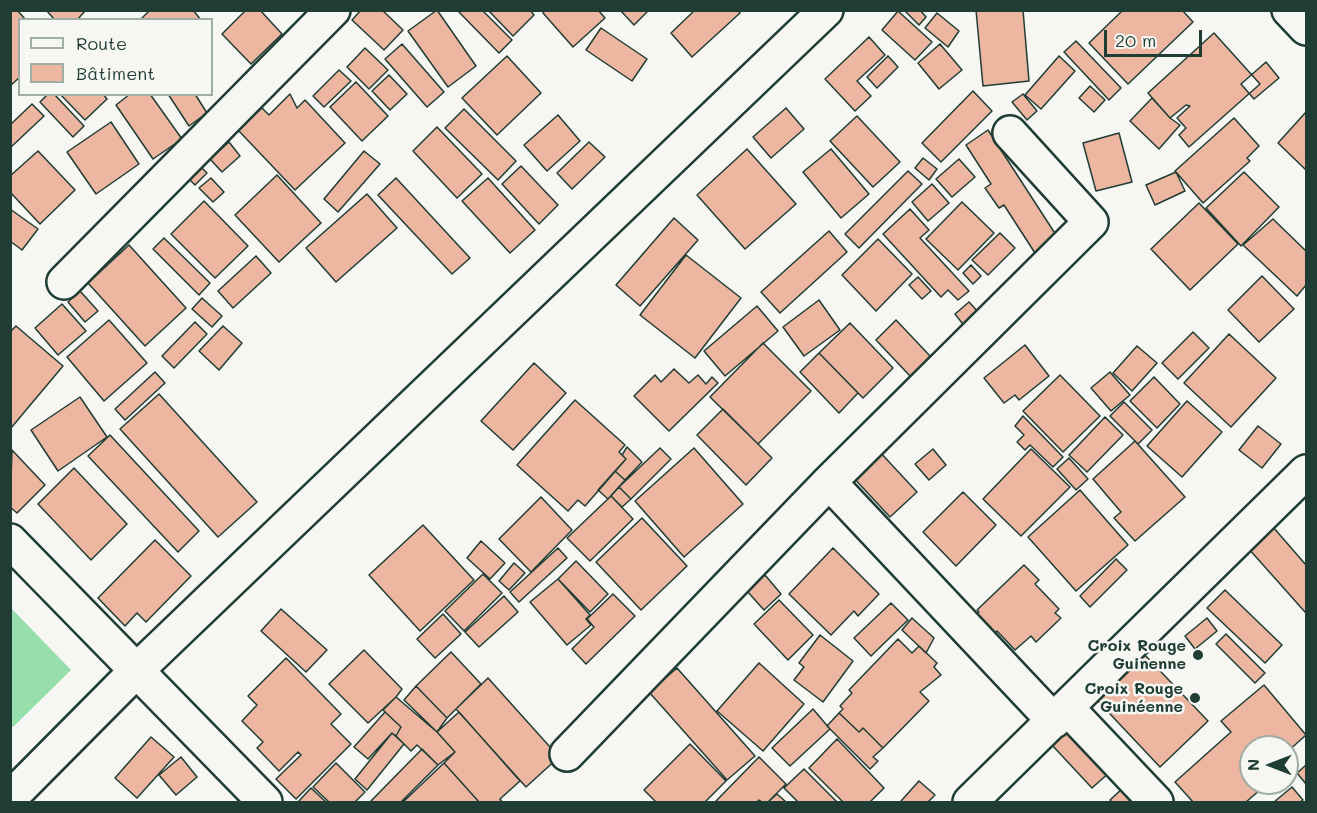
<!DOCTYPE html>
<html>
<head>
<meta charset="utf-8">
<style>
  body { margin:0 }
  #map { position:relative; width:1317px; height:813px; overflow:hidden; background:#f6f6f2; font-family:Mali,sans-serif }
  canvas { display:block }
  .frame { position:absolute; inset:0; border:12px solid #1f3d34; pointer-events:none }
  .legend { position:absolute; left:18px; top:18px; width:195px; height:78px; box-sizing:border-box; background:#f6f6f2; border:2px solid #a0aca6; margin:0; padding:8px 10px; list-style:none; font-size:18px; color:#1f3d34 }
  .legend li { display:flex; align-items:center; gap:12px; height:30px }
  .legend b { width:30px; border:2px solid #a0aca6 }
  .north { position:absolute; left:1239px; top:735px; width:60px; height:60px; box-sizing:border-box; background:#f6f6f2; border:2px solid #a0aca6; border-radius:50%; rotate:270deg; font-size:16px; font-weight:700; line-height:24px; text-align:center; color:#1f3d34 }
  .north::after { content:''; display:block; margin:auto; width:21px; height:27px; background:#1f3d34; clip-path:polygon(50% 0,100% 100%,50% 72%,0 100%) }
  .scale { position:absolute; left:1104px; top:30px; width:98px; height:27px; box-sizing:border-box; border:3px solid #1f3d34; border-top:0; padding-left:8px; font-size:18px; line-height:21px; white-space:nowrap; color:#1f3d34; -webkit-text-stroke:4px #f6f6f2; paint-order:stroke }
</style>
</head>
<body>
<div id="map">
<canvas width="1317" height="813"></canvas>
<div class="frame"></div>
<ul class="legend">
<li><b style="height:8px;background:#f6f6f2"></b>Route</li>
<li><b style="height:16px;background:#ecb6a0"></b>Bâtiment</li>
</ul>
<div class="north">N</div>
<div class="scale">20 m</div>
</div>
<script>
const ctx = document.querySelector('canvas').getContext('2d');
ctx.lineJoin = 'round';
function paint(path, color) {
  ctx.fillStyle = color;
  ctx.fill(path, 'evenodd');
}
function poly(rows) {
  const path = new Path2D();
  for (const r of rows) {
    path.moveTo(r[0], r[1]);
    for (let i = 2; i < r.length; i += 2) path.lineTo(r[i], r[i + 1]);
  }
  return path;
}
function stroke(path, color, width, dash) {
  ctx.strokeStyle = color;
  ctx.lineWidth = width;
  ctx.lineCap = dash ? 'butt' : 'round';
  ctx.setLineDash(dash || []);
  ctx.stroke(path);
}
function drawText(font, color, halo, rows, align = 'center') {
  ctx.font = font + ' Mali,sans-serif';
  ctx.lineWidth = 5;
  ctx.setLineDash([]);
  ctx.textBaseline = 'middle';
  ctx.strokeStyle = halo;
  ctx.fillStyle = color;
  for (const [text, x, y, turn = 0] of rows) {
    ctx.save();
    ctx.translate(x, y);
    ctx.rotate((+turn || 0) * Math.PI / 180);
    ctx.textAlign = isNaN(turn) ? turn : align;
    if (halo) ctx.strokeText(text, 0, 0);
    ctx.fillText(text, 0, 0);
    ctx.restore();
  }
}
const green = poly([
  [11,608,71,670,13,727,10,724]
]);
const building = poly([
  [10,10,17,10,26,20,20,20,20,77,10,86,10,10],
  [46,10,86,10,77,20,55,20,46,10],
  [150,10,193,10,201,20,140,20,150,10],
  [246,10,260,10,282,34,251,64,222,34,246,10],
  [361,10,382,10,403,30,384,50,352,20,361,10],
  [437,10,476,66,448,87,408,31,437,10],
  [457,10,482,10,512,40,499,53,457,10],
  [488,10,530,10,534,15,513,36,488,10],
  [545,10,598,10,605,18,573,47,543,13,545,10],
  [620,10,645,10,647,12,634,25,620,10],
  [695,10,738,10,740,13,692,57,671,33,695,10],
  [920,10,926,17,919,25,905,11,920,10],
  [976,10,1023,10,1029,81,983,86,976,10],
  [1123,10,1182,10,1193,22,1128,84,1089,43,1123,10],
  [898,11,932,42,915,60,882,30,898,11],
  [937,13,959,31,948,47,925,28,937,13],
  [601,28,647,59,632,81,586,50,601,28],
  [1214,33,1260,84,1189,147,1179,135,1186,128,1177,118,1190,106,1186,105,1170,118,1148,93,1214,33],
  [869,37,885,55,857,81,871,96,855,111,825,79,869,37],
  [1076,41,1121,88,1109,100,1064,52,1076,41],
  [402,44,444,92,427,107,385,59,402,44],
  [940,44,962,70,939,89,918,63,940,44],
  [365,48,388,70,369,89,347,67,365,48],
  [507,56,541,93,497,135,462,98,507,56],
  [888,56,898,67,877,88,867,77,888,56],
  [1059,56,1075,71,1041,109,1025,95,1059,56],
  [1266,62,1279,78,1254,99,1241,84,1266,62],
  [339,70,351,81,324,107,313,96,339,70],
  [389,75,407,94,390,110,372,91,389,75],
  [356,82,388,116,362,141,330,107,356,82],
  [1090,86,1105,100,1094,112,1079,98,1090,86],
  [973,91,992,111,941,162,922,143,973,91],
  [48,94,54,94,84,126,73,137,40,102,48,94],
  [60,94,103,94,107,99,85,120,60,94],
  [130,94,150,94,182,139,153,159,116,105,130,94],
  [168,94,195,94,207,113,189,126,168,94],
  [290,94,297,108,305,100,345,143,295,190,238,130,262,108,269,115,290,94],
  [1023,94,1037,111,1027,120,1012,102,1023,94],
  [1152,98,1170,118,1180,125,1159,149,1130,121,1152,98],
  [32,104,44,116,10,148,10,125,32,104],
  [786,108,804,129,771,158,753,137,786,108],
  [464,109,516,161,498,180,445,128,464,109],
  [1306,112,1306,170,1278,143,1306,112],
  [558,115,580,141,547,171,524,145,558,115],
  [857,116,900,162,873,187,830,141,857,116],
  [1234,118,1259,146,1247,158,1250,161,1203,203,1175,171,1234,118],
  [111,122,139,164,96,194,67,152,111,122],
  [437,127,482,174,457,198,413,151,437,127],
  [988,130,1058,238,1035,253,1004,205,999,208,985,188,991,184,966,145,988,130],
  [1119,133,1132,182,1096,191,1083,143,1119,133],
  [229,142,240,156,222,172,210,159,229,142],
  [589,142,605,157,572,189,557,173,589,142],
  [747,149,796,204,745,249,697,195,747,149],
  [831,149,869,194,841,218,803,172,831,149],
  [38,151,75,190,40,224,10,192,10,176,38,151],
  [364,151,380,164,338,212,324,199,364,151],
  [923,158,937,169,929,180,915,168,923,158],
  [959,159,975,177,952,197,936,179,959,159],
  [200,166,207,173,195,185,188,178,200,166],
  [521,166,558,205,539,224,502,184,521,166],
  [908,171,922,184,859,248,845,234,908,171],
  [1176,172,1185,191,1155,205,1146,185,1176,172],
  [1244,172,1279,207,1241,246,1206,208,1244,172],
  [277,175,321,223,279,262,235,215,277,175],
  [211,178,224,192,213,202,199,188,211,178],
  [396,178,470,258,452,274,378,195,396,178],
  [488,178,535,230,510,253,462,201,488,178],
  [932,184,949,203,928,221,912,202,932,184],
  [367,194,397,228,336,282,306,248,367,194],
  [204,201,248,246,215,278,171,234,204,201],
  [962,202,994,233,958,270,926,239,962,202],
  [1199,203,1238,244,1190,290,1151,249,1199,203],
  [10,209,38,229,22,250,10,241,10,209],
  [910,209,929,230,920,238,969,291,958,300,948,290,941,297,883,234,910,209],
  [674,218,698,240,640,306,616,285,674,218],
  [1273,219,1306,251,1306,285,1297,296,1243,245,1273,219],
  [829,231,847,252,780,313,761,292,829,231],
  [1000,233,1015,248,988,275,972,260,1000,233],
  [164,238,210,283,199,295,153,249,164,238],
  [878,239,912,274,876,311,842,275,878,239],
  [129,245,186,308,145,346,88,283,129,245],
  [686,255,741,298,695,358,640,315,686,255],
  [256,256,271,273,233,308,218,291,256,256],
  [971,265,981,276,973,284,963,273,971,265],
  [1262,276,1294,309,1259,342,1228,310,1262,276],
  [918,277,931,291,922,299,909,285,918,277],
  [80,291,98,311,85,322,68,302,80,291],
  [202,298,222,316,212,327,192,309,202,298],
  [819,300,840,330,804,356,783,327,819,300],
  [969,302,981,315,966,328,955,314,969,302],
  [62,304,86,331,58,355,35,328,62,304],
  [757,306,778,331,725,376,704,351,757,306],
  [109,320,147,363,104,401,67,357,109,320],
  [896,320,931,357,911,377,876,340,896,320],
  [195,322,207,334,174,368,162,356,195,322],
  [850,323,893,368,863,398,819,353,850,323],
  [16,326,63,366,11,428,10,332,16,326],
  [223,326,242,343,219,370,199,351,223,326],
  [1193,332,1209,348,1178,379,1162,363,1193,332],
  [1229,334,1276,378,1231,427,1184,383,1229,334],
  [763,343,811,391,758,444,710,397,763,343],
  [1025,345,1049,376,1019,400,1015,395,1004,403,984,378,1025,345],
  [1137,346,1157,363,1132,391,1113,373,1137,346],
  [819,353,858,393,839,413,800,372,819,353],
  [534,363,566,393,513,450,481,421,534,363],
  [674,369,689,383,698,375,706,384,712,377,718,383,669,431,634,396,655,375,661,382,674,369],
  [155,372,165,383,125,420,115,409,155,372],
  [1110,372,1130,395,1111,411,1091,388,1110,372],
  [1060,375,1100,416,1063,452,1023,411,1060,375],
  [1154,377,1180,404,1157,428,1130,401,1154,377],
  [159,394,257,502,218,537,120,429,159,394],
  [80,397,107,437,58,471,31,430,80,397],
  [575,400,625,445,619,452,626,459,585,506,578,500,568,511,517,465,575,400],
  [1187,401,1222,432,1182,477,1147,446,1187,401],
  [1124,402,1152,430,1138,444,1110,416,1124,402],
  [723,409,772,458,746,485,697,435,723,409],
  [1023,416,1063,457,1053,467,1030,445,1025,450,1017,442,1024,435,1015,426,1023,416],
  [1105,417,1123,435,1087,472,1069,455,1105,417],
  [1258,426,1281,444,1262,468,1239,450,1258,426],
  [110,435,199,531,178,552,88,456,110,435],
  [1135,441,1185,497,1135,541,1114,518,1121,512,1093,479,1135,441],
  [627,447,642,462,625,480,615,471,626,459,622,455,627,447],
  [660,448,671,459,631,499,619,487,660,448],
  [694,448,743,504,684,557,635,501,694,448],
  [933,449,946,465,929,480,915,464,933,449],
  [1031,449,1070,487,1021,536,983,499,1031,449],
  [12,450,45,485,17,513,10,507,12,450],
  [878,450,917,492,890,517,851,475,878,450],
  [1069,458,1088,479,1076,490,1057,469,1069,458],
  [74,468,127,524,91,560,38,504,74,468],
  [615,471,625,480,608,499,598,490,615,471],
  [619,487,631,499,622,507,611,496,619,487],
  [1080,490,1128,545,1076,591,1028,537,1080,490],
  [963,492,996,525,956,566,923,532,963,492],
  [611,496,633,519,590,561,567,538,611,496],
  [541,497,572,530,531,572,499,539,541,497],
  [642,518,687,566,641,610,596,562,642,518],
  [423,525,474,580,420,631,369,575,423,525],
  [1273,527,1306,565,1306,611,1305,612,1248,548,1273,527],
  [155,540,191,576,146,622,137,613,125,626,98,598,155,540],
  [481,541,505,563,490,579,467,558,481,541],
  [558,548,567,558,519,602,510,592,558,548],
  [833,548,879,594,858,616,854,611,831,635,789,594,833,548],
  [1116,559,1127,570,1090,607,1080,596,1116,559],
  [576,561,608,594,590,612,558,579,576,561],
  [514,563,525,573,509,590,499,581,514,563],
  [1024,565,1039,580,1035,584,1059,609,1055,613,1061,618,1036,642,1031,636,1015,650,997,631,995,634,976,614,979,612,977,610,1024,565],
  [483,574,502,593,464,631,445,611,483,574],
  [765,575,781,594,764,610,747,591,765,575],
  [558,579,590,615,586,619,591,625,567,645,530,602,558,579],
  [1225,590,1282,645,1265,663,1207,608,1225,590],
  [613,594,635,616,586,664,572,649,594,627,587,619,613,594],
  [504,596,518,612,479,647,465,632,504,596],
  [779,600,813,635,788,660,754,624,779,600],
  [891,603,908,620,871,656,854,638,891,603],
  [281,609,327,650,306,672,261,631,281,609],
  [443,614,461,634,435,658,417,639,443,614],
  [912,618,934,638,926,653,902,630,912,618],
  [1207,618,1217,631,1195,649,1185,636,1207,618],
  [1226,634,1265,673,1255,683,1216,644,1226,634],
  [820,635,853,661,823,702,794,680,804,667,799,663,820,635],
  [898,639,912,653,919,646,937,663,934,667,941,675,920,692,929,701,883,748,863,728,859,732,839,713,843,709,840,706,852,693,849,690,898,639],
  [364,650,402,689,396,697,368,723,329,684,364,650],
  [451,652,481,684,447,718,416,686,451,652],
  [1142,652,1208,721,1160,767,1095,698,1142,652],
  [286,658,341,714,331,724,351,744,296,799,276,779,301,755,298,752,279,771,257,748,263,742,242,721,257,705,248,696,286,658],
  [759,663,804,704,763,751,717,711,759,663],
  [677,668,755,756,727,780,649,692,677,668],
  [488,678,559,757,526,787,456,709,488,678],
  [1264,685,1306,735,1287,752,1287,747,1251,747,1251,783,1268,783,1246,802,1193,802,1175,782,1231,732,1221,721,1264,685],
  [416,686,447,718,437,732,404,700,416,686],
  [396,697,437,732,455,752,438,765,417,745,411,751,396,736,401,727,383,710,396,697],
  [813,709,830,729,790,766,772,748,813,709],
  [385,712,401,727,396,736,392,733,368,759,354,747,385,712],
  [459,712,520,781,500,799,502,802,479,802,444,763,455,752,437,732,459,712],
  [839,713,859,732,863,728,883,748,873,757,878,761,870,769,827,726,839,713],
  [1069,726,1111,771,1092,788,1051,744,1069,726],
  [392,733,404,744,367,790,355,779,392,733],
  [151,737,174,757,137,798,115,778,151,737],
  [837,739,884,788,870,802,843,802,809,768,837,739],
  [690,744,726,781,705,802,656,802,644,790,690,744],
  [422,749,438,765,401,802,370,802,422,749],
  [181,757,197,777,176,795,159,775,181,757],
  [759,757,786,784,768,802,762,802,759,800,757,802,718,802,716,801,759,757],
  [336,763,365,792,355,802,329,802,313,787,336,763],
  [444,763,479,802,403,802,444,763],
  [1306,765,1306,784,1297,773,1306,765],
  [804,769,837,802,798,802,784,788,804,769],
  [919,781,935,795,928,802,902,802,901,801,919,781],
  [1292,787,1303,800,1300,802,1274,802,1292,787],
  [311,788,326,802,298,802,311,788],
  [1123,788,1135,802,1112,802,1110,800,1123,788],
  [777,794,786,802,768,802,777,794]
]);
const minor = poly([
  [1289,10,1306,28],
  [64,282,333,10],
  [829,482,1054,721],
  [10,541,265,802],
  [1067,708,1156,802],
  [567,754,829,482,1091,222,1010,133],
  [10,798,137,670,826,10],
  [970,802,1306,472]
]);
const markers = [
  [1198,655,6,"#1f3d34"],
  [1195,698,6,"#1f3d34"]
];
const poiNames = [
  ["Croix Rouge",1186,646],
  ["Guinenne",1186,664],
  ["Croix Rouge",1183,689],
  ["Guinéenne",1183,707]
];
paint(green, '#96dfad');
paint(building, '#ecb6a0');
stroke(building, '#1f3d34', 1.5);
stroke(minor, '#1f3d34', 38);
stroke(minor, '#f6f6f2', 33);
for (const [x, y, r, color] of markers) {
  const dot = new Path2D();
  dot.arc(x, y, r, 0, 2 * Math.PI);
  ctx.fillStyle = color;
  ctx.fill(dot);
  stroke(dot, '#f6f6f2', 2);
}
drawText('bold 16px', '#1f3d34', '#f6f6f2', poiNames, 'right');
</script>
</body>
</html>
